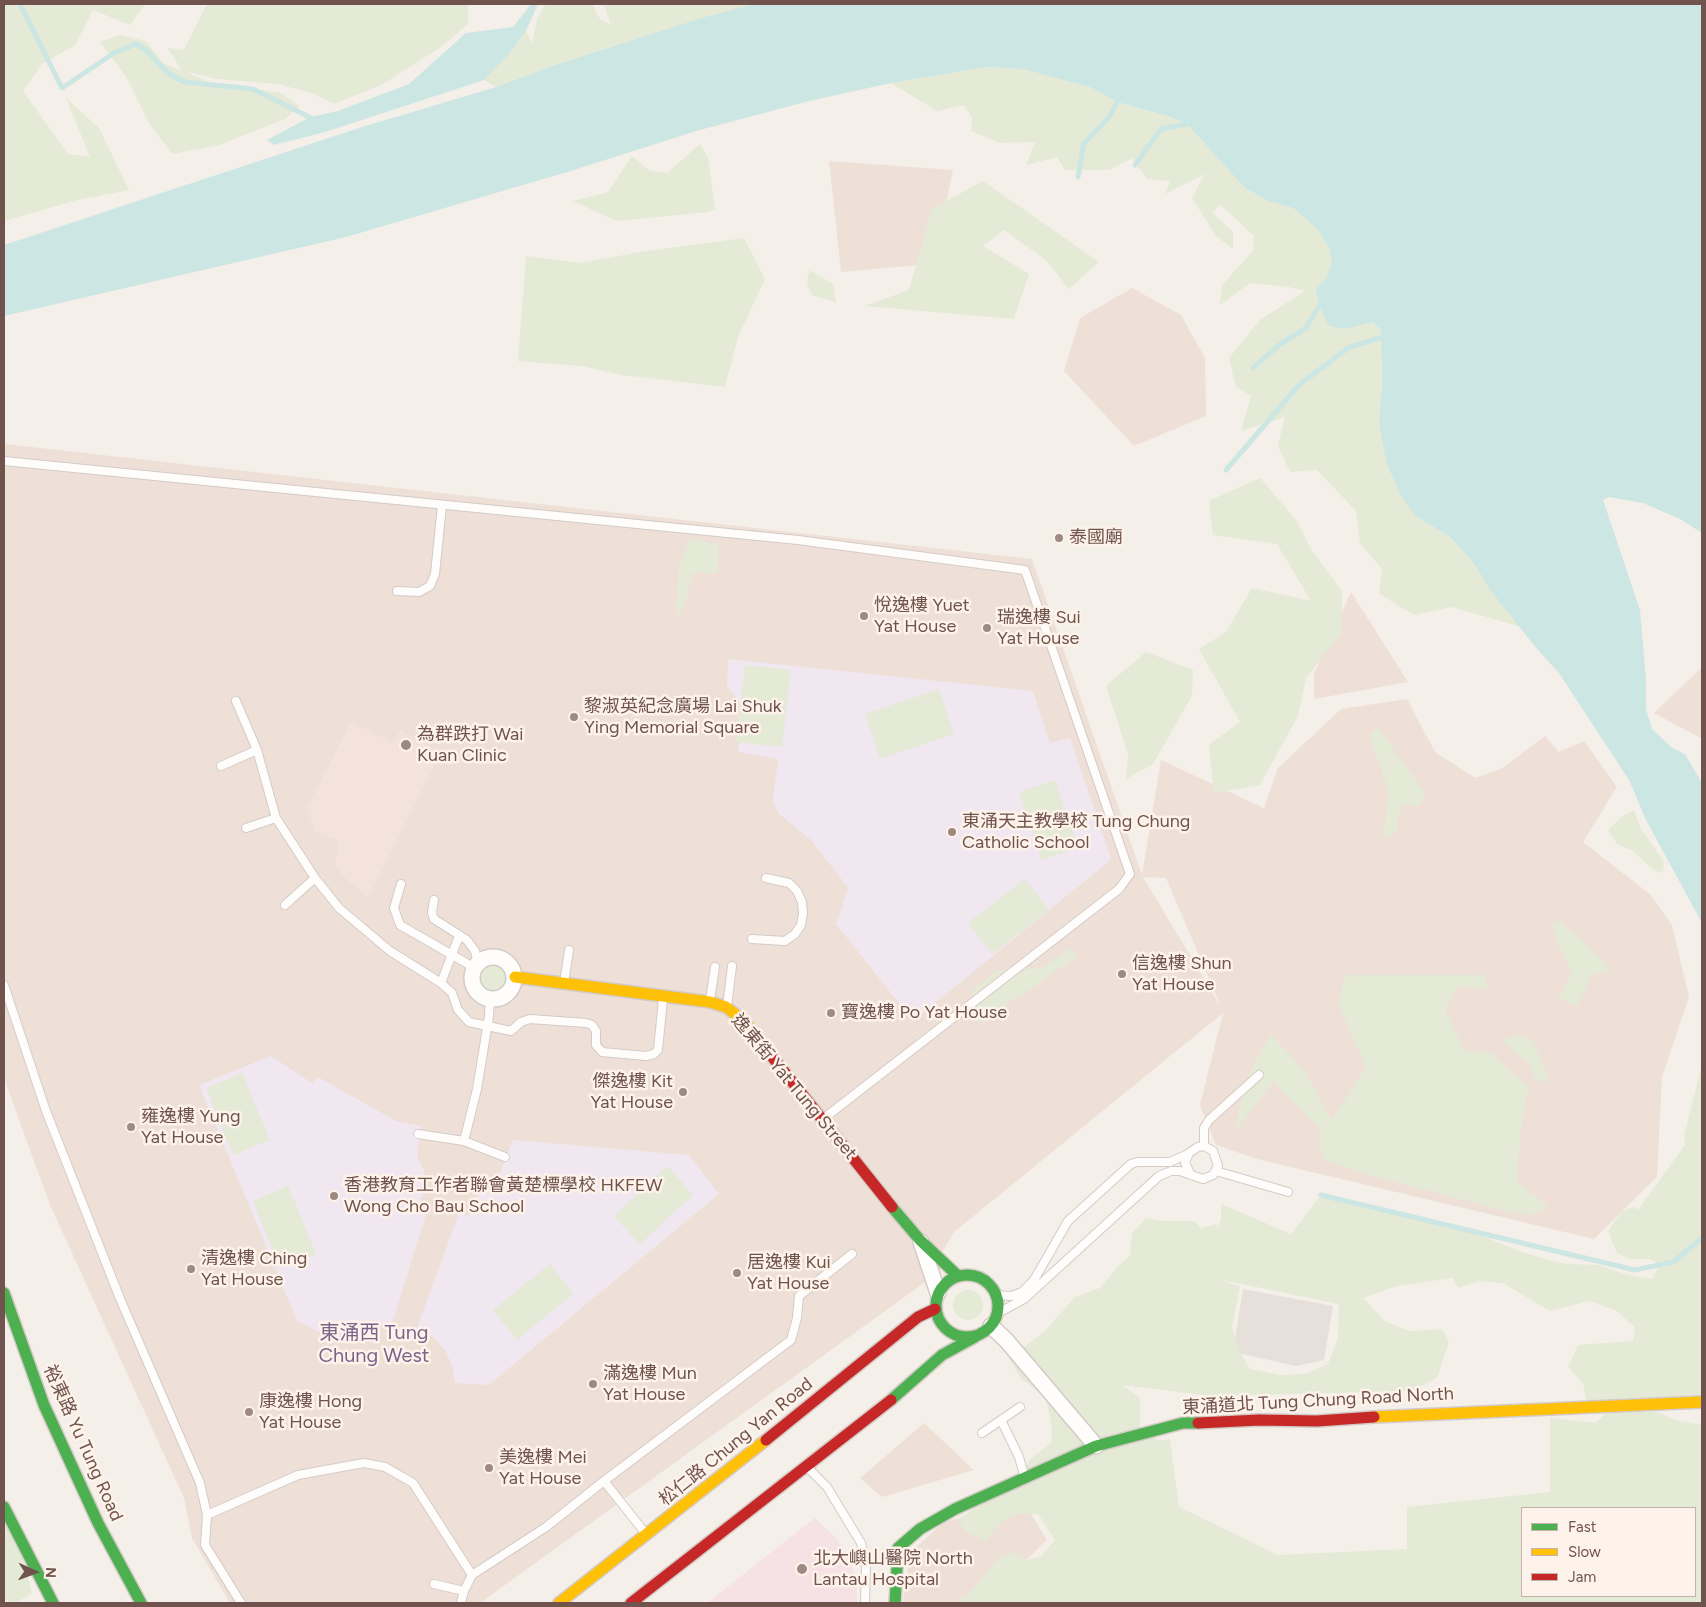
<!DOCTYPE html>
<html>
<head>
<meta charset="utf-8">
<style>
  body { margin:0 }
  #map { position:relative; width:1706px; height:1607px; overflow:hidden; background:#f5efe9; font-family:Figtree,sans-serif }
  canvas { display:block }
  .frame { position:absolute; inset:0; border:5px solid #70534c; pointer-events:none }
  .legend { position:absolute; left:1521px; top:1507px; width:175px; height:90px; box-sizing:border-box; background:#fdf3ea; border:1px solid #c5b3ab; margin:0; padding:6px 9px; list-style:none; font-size:15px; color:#70534c }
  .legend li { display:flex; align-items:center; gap:10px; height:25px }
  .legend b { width:25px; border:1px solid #c5b3ab }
  .north { position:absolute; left:10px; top:1547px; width:50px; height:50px; -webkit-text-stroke:4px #fdf3ea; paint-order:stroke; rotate:92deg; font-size:14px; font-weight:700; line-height:20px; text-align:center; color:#70534c }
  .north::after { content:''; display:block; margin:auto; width:18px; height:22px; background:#70534c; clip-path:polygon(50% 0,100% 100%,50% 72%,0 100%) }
</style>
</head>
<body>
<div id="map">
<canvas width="1706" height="1607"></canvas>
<div class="frame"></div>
<ul class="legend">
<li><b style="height:6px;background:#4caf50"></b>Fast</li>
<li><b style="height:6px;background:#ffc107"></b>Slow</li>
<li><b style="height:6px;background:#c62828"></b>Jam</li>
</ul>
<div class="north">N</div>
</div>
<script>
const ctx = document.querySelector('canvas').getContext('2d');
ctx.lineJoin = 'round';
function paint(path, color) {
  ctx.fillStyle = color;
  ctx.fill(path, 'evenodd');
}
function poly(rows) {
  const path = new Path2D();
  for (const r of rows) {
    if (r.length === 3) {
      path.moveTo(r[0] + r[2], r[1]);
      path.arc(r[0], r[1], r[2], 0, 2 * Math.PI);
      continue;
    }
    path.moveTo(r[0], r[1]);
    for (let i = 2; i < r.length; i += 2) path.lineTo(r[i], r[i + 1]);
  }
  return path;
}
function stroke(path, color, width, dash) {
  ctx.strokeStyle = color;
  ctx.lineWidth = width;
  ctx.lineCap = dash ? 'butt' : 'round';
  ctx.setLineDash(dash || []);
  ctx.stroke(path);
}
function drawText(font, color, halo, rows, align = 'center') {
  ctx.font = font + ' Figtree,"Noto Sans TC",sans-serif';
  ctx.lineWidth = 5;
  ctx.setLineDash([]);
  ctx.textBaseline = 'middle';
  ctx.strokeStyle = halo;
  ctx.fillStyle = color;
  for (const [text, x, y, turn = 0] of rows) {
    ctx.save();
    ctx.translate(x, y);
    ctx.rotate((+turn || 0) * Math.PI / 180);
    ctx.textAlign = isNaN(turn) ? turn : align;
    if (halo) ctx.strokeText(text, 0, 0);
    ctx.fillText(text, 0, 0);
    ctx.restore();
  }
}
const residential = poly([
  [829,161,953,170,933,264,841,272],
  [1132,288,1181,315,1205,358,1206,416,1134,446,1064,371,1080,318],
  [4,444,1032,559,1142,875,1161,760,1264,808,1278,768,1341,709,1407,699,1435,752,1475,778,1501,769,1545,736,1559,752,1584,741,1617,787,1583,842,1651,895,1672,925,1689,997,1662,1077,1657,1177,1594,1239,1257,1159,1216,1145,1200,1105,1223,1013,954,1232,924,1283,480,1603,230,1603,192,1538,184,1498,50,1205,7,1087,4,1072],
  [1143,877,1166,878,1221,1007],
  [1351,592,1408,682,1314,699,1314,674],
  [1702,667,1702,739,1654,713],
  [924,1423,974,1470,882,1497,860,1478],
  [1024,1502,1047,1540,981,1603,903,1603,910,1553,944,1522]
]);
const commercial = poly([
  [351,722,393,743,400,730,441,752,368,898,342,875,336,865,338,840,315,831,307,808]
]);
const industrial = poly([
  [1243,1289,1333,1306,1324,1360,1296,1366,1233,1352]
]);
const education = poly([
  [728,659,1033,691,1050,743,1070,738,1111,858,1106,864,913,1021,836,924,848,888,812,841,778,813,773,801,778,759,738,752,743,707,727,686],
  [271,1056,312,1083,318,1077,396,1121,421,1126,417,1156,424,1171,425,1186,420,1206,428,1208,392,1324,361,1323,346,1328,331,1338,297,1321,199,1085],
  [513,1140,689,1155,719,1194,489,1385,455,1383,453,1368,446,1352,433,1337,417,1328,459,1213,468,1216,476,1198,486,1185,499,1176]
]);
const medical = poly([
  [815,1518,835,1537,850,1559,856,1579,857,1603,707,1603]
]);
const green = poly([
  [4,4,145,4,130,25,93,10,75,45,42,64,23,91,68,154,90,157,66,98,99,128,129,190,77,200,4,221],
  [207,4,468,4,468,24,441,47,383,84,334,104,312,93,278,84,216,79,184,71,209,82,281,93,299,106,285,119,219,145,172,154,149,123,127,78,100,42,120,35,146,41,163,63,182,71,168,48,184,50],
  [545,4,592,4,600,19,611,25,604,4,754,4,698,19,552,66,496,87,484,80,511,52,526,31,532,44,537,19],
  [987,67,1022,69,1090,87,1117,102,1171,117,1187,124,1244,187,1268,201,1293,208,1318,230,1329,248,1332,263,1319,306,1326,321,1330,327,1346,329,1372,322,1381,329,1382,384,1379,422,1414,515,1450,537,1475,565,1490,590,1521,627,1452,607,1414,615,1394,603,1379,593,1382,569,1360,543,1356,511,1317,470,1290,472,1278,446,1285,417,1241,431,1251,396,1236,387,1229,358,1260,320,1305,291,1289,287,1250,283,1220,305,1222,285,1253,251,1254,236,1220,204,1213,213,1233,232,1233,249,1216,236,1192,198,1205,174,1165,194,1170,181,1147,179,1132,158,1109,170,1065,170,1057,157,1026,165,1035,142,1000,143,971,131,972,117,964,105,937,111,891,83],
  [700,144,708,157,715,209,708,212,617,221,573,201,608,192,632,156,650,171,667,173],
  [983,181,1099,262,1069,289,1046,260,1004,230,983,246,1029,274,1014,319,865,306,909,290,932,209],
  [744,238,765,279,738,337,725,387,622,375,581,366,518,361,526,256,581,263,640,252],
  [809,270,833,284,836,302,812,295,807,283],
  [1260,478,1296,520,1312,551,1342,591,1342,632,1306,678,1298,716,1260,785,1214,793,1209,745,1240,722,1199,649,1226,632,1252,588,1311,601,1277,544,1213,535,1209,501],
  [690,538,719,545,718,573,693,573,685,604,676,617,679,569],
  [1146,652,1193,670,1192,696,1153,764,1126,779,1128,754,1106,686],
  [745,665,791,670,782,747,736,742],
  [939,689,954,734,880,759,865,714],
  [1378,727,1424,792,1421,806,1400,805,1397,832,1383,839,1389,791,1369,735],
  [1055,780,1078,847,1042,860,1019,792],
  [1634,810,1640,827,1664,862,1663,873,1653,870,1633,851,1617,844,1608,830,1620,818],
  [1025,879,1049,910,992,954,968,923],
  [1559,920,1605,962,1611,972,1592,975,1578,1005,1558,999,1572,974,1551,925],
  [1069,949,1079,955,1035,986,977,1023,972,991,997,970,1042,968],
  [493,978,17],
  [1346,975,1484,975,1489,988,1458,987,1445,1009,1464,1050,1490,1053,1528,1087,1520,1137,1517,1182,1549,1206,1535,1215,1510,1212,1360,1173,1322,1158,1319,1127,1273,1082,1234,1133,1247,1078,1271,1034,1306,1072,1331,1121,1366,1068,1338,1003],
  [1521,1035,1533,1041,1550,1082,1536,1080,1527,1062,1501,1040],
  [1702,1064,1702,1405,1587,1408,1583,1383,1568,1367,1578,1345,1633,1341,1635,1327,1615,1310,1589,1301,1550,1311,1503,1283,1479,1281,1458,1288,1453,1278,1396,1286,1363,1298,1386,1322,1410,1331,1442,1329,1449,1342,1437,1378,1411,1391,1212,1396,1122,1385,1140,1398,1140,1426,1159,1441,1170,1439,1179,1507,1278,1555,1407,1549,1407,1507,1550,1492,1550,1418,1595,1423,1608,1412,1658,1412,1676,1420,1702,1425,1702,1603,955,1603,969,1594,998,1558,1011,1552,1026,1560,1040,1557,1055,1540,1038,1514,1017,1514,1001,1522,986,1541,965,1531,958,1519,1015,1484,1030,1460,1052,1442,1051,1422,1046,1398,1022,1379,1009,1359,1044,1332,1075,1297,1100,1288,1117,1267,1130,1256,1132,1233,1146,1218,1163,1221,1194,1221,1201,1228,1216,1224,1218,1229,1221,1219,1221,1204,1291,1234,1321,1195,1462,1228,1522,1252,1545,1259,1567,1264,1598,1265,1628,1275,1652,1279,1660,1265,1650,1259,1630,1259,1617,1253,1608,1231,1622,1211,1634,1207,1638,1210,1685,1145,1684,1136],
  [1222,1280,1339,1304,1338,1338,1328,1364,1305,1374,1280,1375,1250,1369,1238,1349,1232,1326,1240,1287],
  [1522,1508,1695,1508,1695,1596,1522,1596],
  [242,1073,270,1140,233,1155,206,1088],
  [667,1166,693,1195,640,1244,614,1216],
  [288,1186,316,1254,280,1268,253,1201],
  [550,1264,573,1294,517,1340,493,1310],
  [968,1305,15],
  [4,1518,23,1559,32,1593,16,1603,11,1603,4,1597]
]);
const water = poly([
  [531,4,538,4,526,31,511,52,484,80,325,132,274,145,267,140,310,117,338,111,409,84,466,33,513,27],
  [754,4,1702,4,1702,533,1680,519,1643,503,1609,497,1603,500,1640,610,1646,680,1646,709,1652,729,1671,747,1685,754,1702,783,1702,923,1646,820,1629,780,1559,673,1537,649,1490,590,1475,565,1460,548,1450,537,1414,515,1400,494,1387,464,1379,422,1382,384,1381,329,1372,322,1346,329,1330,327,1326,321,1319,306,1316,289,1326,279,1332,263,1329,248,1318,230,1293,208,1268,201,1244,187,1187,124,1171,117,1117,102,1090,87,1022,69,987,67,891,83,809,101,696,131,574,170,346,237,4,316,4,245,362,127,496,87,552,66,698,19]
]);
const stream = poly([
  [20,4,62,88,114,53,136,44,146,50,168,73,184,82,253,89,317,121],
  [1135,165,1161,129,1187,124],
  [1078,177,1084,143,1110,116,1117,102],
  [1253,368,1280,344,1306,328,1319,306],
  [1226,470,1299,385,1348,348,1382,337],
  [1321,1195,1635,1270,1673,1262,1702,1238]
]);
const lane = poly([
  [4,461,798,540,1025,570,1130,874,1119,889,823,1119],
  [397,591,419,592,430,586,435,574,442,505],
  [236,701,257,750,276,818,315,878,339,908,390,951,441,983,452,993,458,1010,469,1022,511,1031,521,1022,530,1019,586,1023,592,1025,596,1031,596,1045,602,1052,646,1056,654,1054,658,1050,663,999],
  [221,766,257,750],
  [246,828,276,818],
  [401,884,394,908,400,925,475,968],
  [434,900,432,913,434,919,467,940,475,951,478,963],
  [285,905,315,878],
  [752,939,785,941,795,934,801,925,803,914,802,902,797,891,789,883,766,878],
  [441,983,459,936],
  [564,983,569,950],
  [4,985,46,1111,121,1301,200,1483,207,1515,205,1545,241,1603],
  [710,1000,715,967],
  [727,1007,732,966],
  [418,1134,464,1141,505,1157],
  [464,1141,477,1089,489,1016,490,999],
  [1204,1146,1204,1128,1209,1120,1259,1075],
  [1216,1171,1288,1192],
  [996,1295,1012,1296,1022,1292,1034,1280,1068,1221,1131,1164,1137,1162,1170,1162,1188,1154],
  [998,1313,1024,1299,1159,1176,1171,1171,1180,1171,1203,1179,1213,1175,1218,1166,1213,1151,1204,1146,1198,1147,1189,1153,1185,1163,1191,1175],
  [1001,1420,1019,1457,1024,1475],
  [982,1433,1020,1407],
  [807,1467,827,1487,861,1543,866,1567,865,1603],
  [604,1481,791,1340,797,1318,799,1296,852,1254],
  [207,1515,298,1475,364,1463,385,1467,413,1483,472,1575],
  [434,1584,464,1591],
  [461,1603,464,1591,472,1575,546,1527,604,1481,646,1534]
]);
const street = poly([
  [493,978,21],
  [921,1242,938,1293],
  [991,1326,1006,1340,1096,1446]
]);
const fast = poly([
  [892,1207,920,1240,958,1276],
  [967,1306,31],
  [4,1293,44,1405,98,1523,141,1603],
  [891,1400,942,1355,975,1337],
  [4,1507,53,1603],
  [895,1603,898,1548,920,1529,955,1509,1096,1446,1183,1423,1198,1423]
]);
const slow = poly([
  [515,977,710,1002,726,1007,744,1021,758,1039],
  [1374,1417,1702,1402],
  [559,1603,766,1440]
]);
const jam = poly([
  [758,1039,892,1207],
  [1198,1423,1259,1420,1317,1421,1374,1417],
  [766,1440,918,1317,935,1309],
  [631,1603,891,1400]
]);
const markers = [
  [1059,538,5,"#9f8a83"],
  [864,616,5,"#9f8a83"],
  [987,628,5,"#9f8a83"],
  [574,717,5,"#9f8a83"],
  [406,745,6,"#9f8a83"],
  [952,832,5,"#9f8a83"],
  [1122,974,5,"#9f8a83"],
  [831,1013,5,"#9f8a83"],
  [683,1092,5,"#9f8a83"],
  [131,1127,5,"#9f8a83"],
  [334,1196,5,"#9f8a83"],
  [191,1269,5,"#9f8a83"],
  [737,1273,5,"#9f8a83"],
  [593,1384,5,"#9f8a83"],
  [249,1412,5,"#9f8a83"],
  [489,1468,5,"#9f8a83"],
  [802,1569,6,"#9f8a83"]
];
const poiNames = [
  ["泰國廟",1069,538],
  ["悅逸樓 Yuet",874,606],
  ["Yat House",874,627],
  ["瑞逸樓 Sui",997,618],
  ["Yat House",997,639],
  ["黎淑英紀念廣場 Lai Shuk",584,707],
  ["Ying Memorial Square",584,728],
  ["為群跌打 Wai",417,735],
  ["Kuan Clinic",417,756],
  ["東涌天主教學校 Tung Chung",962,822],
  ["Catholic School",962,843],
  ["信逸樓 Shun",1132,964],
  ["Yat House",1132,985],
  ["寶逸樓 Po Yat House",841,1013],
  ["傑逸樓 Kit",673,1082,"right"],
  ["Yat House",673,1103,"right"],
  ["雍逸樓 Yung",141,1117],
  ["Yat House",141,1138],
  ["香港教育工作者聯會黃楚標學校 HKFEW",344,1186],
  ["Wong Cho Bau School",344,1207],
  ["清逸樓 Ching",201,1259],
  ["Yat House",201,1280],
  ["居逸樓 Kui",747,1263],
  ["Yat House",747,1284],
  ["滿逸樓 Mun",603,1374],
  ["Yat House",603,1395],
  ["康逸樓 Hong",259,1402],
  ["Yat House",259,1423],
  ["美逸樓 Mei",499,1458],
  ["Yat House",499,1479],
  ["北大嶼山醫院 North",813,1559],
  ["Lantau Hospital",813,1580]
];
const streetNames = [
  ["逸東街 Yat Tung Street",794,1087,50],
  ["東涌道北 Tung Chung Road North",1318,1401,-3],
  ["松仁路 Chung Yan Road",736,1442,-39],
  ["裕東路 Yu Tung Road",83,1443,66]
];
const quarterNames = [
  ["東涌西 Tung",374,1333],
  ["Chung West",374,1356]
];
paint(residential, '#eee0d7');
paint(commercial, '#f4e3dd');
paint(industrial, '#e7dfda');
paint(education, '#f0e7f0');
paint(medical, '#f6e2e4');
paint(green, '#e4ead5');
paint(water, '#cce6e3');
stroke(stream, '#cce6e3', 5);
stroke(lane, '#d4cbc7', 10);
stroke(street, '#d4cbc7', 18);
stroke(fast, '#d4cac6', 14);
stroke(slow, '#d4cac6', 14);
stroke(jam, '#d4cac6', 14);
stroke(lane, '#fefdfc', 8);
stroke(street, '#fefdfc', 15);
stroke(fast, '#4caf50', 11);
stroke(slow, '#ffc107', 11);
stroke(jam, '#c62828', 11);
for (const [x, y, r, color] of markers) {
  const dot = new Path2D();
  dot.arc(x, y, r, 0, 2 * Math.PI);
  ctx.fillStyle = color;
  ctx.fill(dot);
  stroke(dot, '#fdf3ea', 2);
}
drawText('18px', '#70534c', '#fdf3ea', poiNames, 'left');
drawText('18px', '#70534c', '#fdf3ea', streetNames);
drawText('20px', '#79648c', '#fdf3ea', quarterNames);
</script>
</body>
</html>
